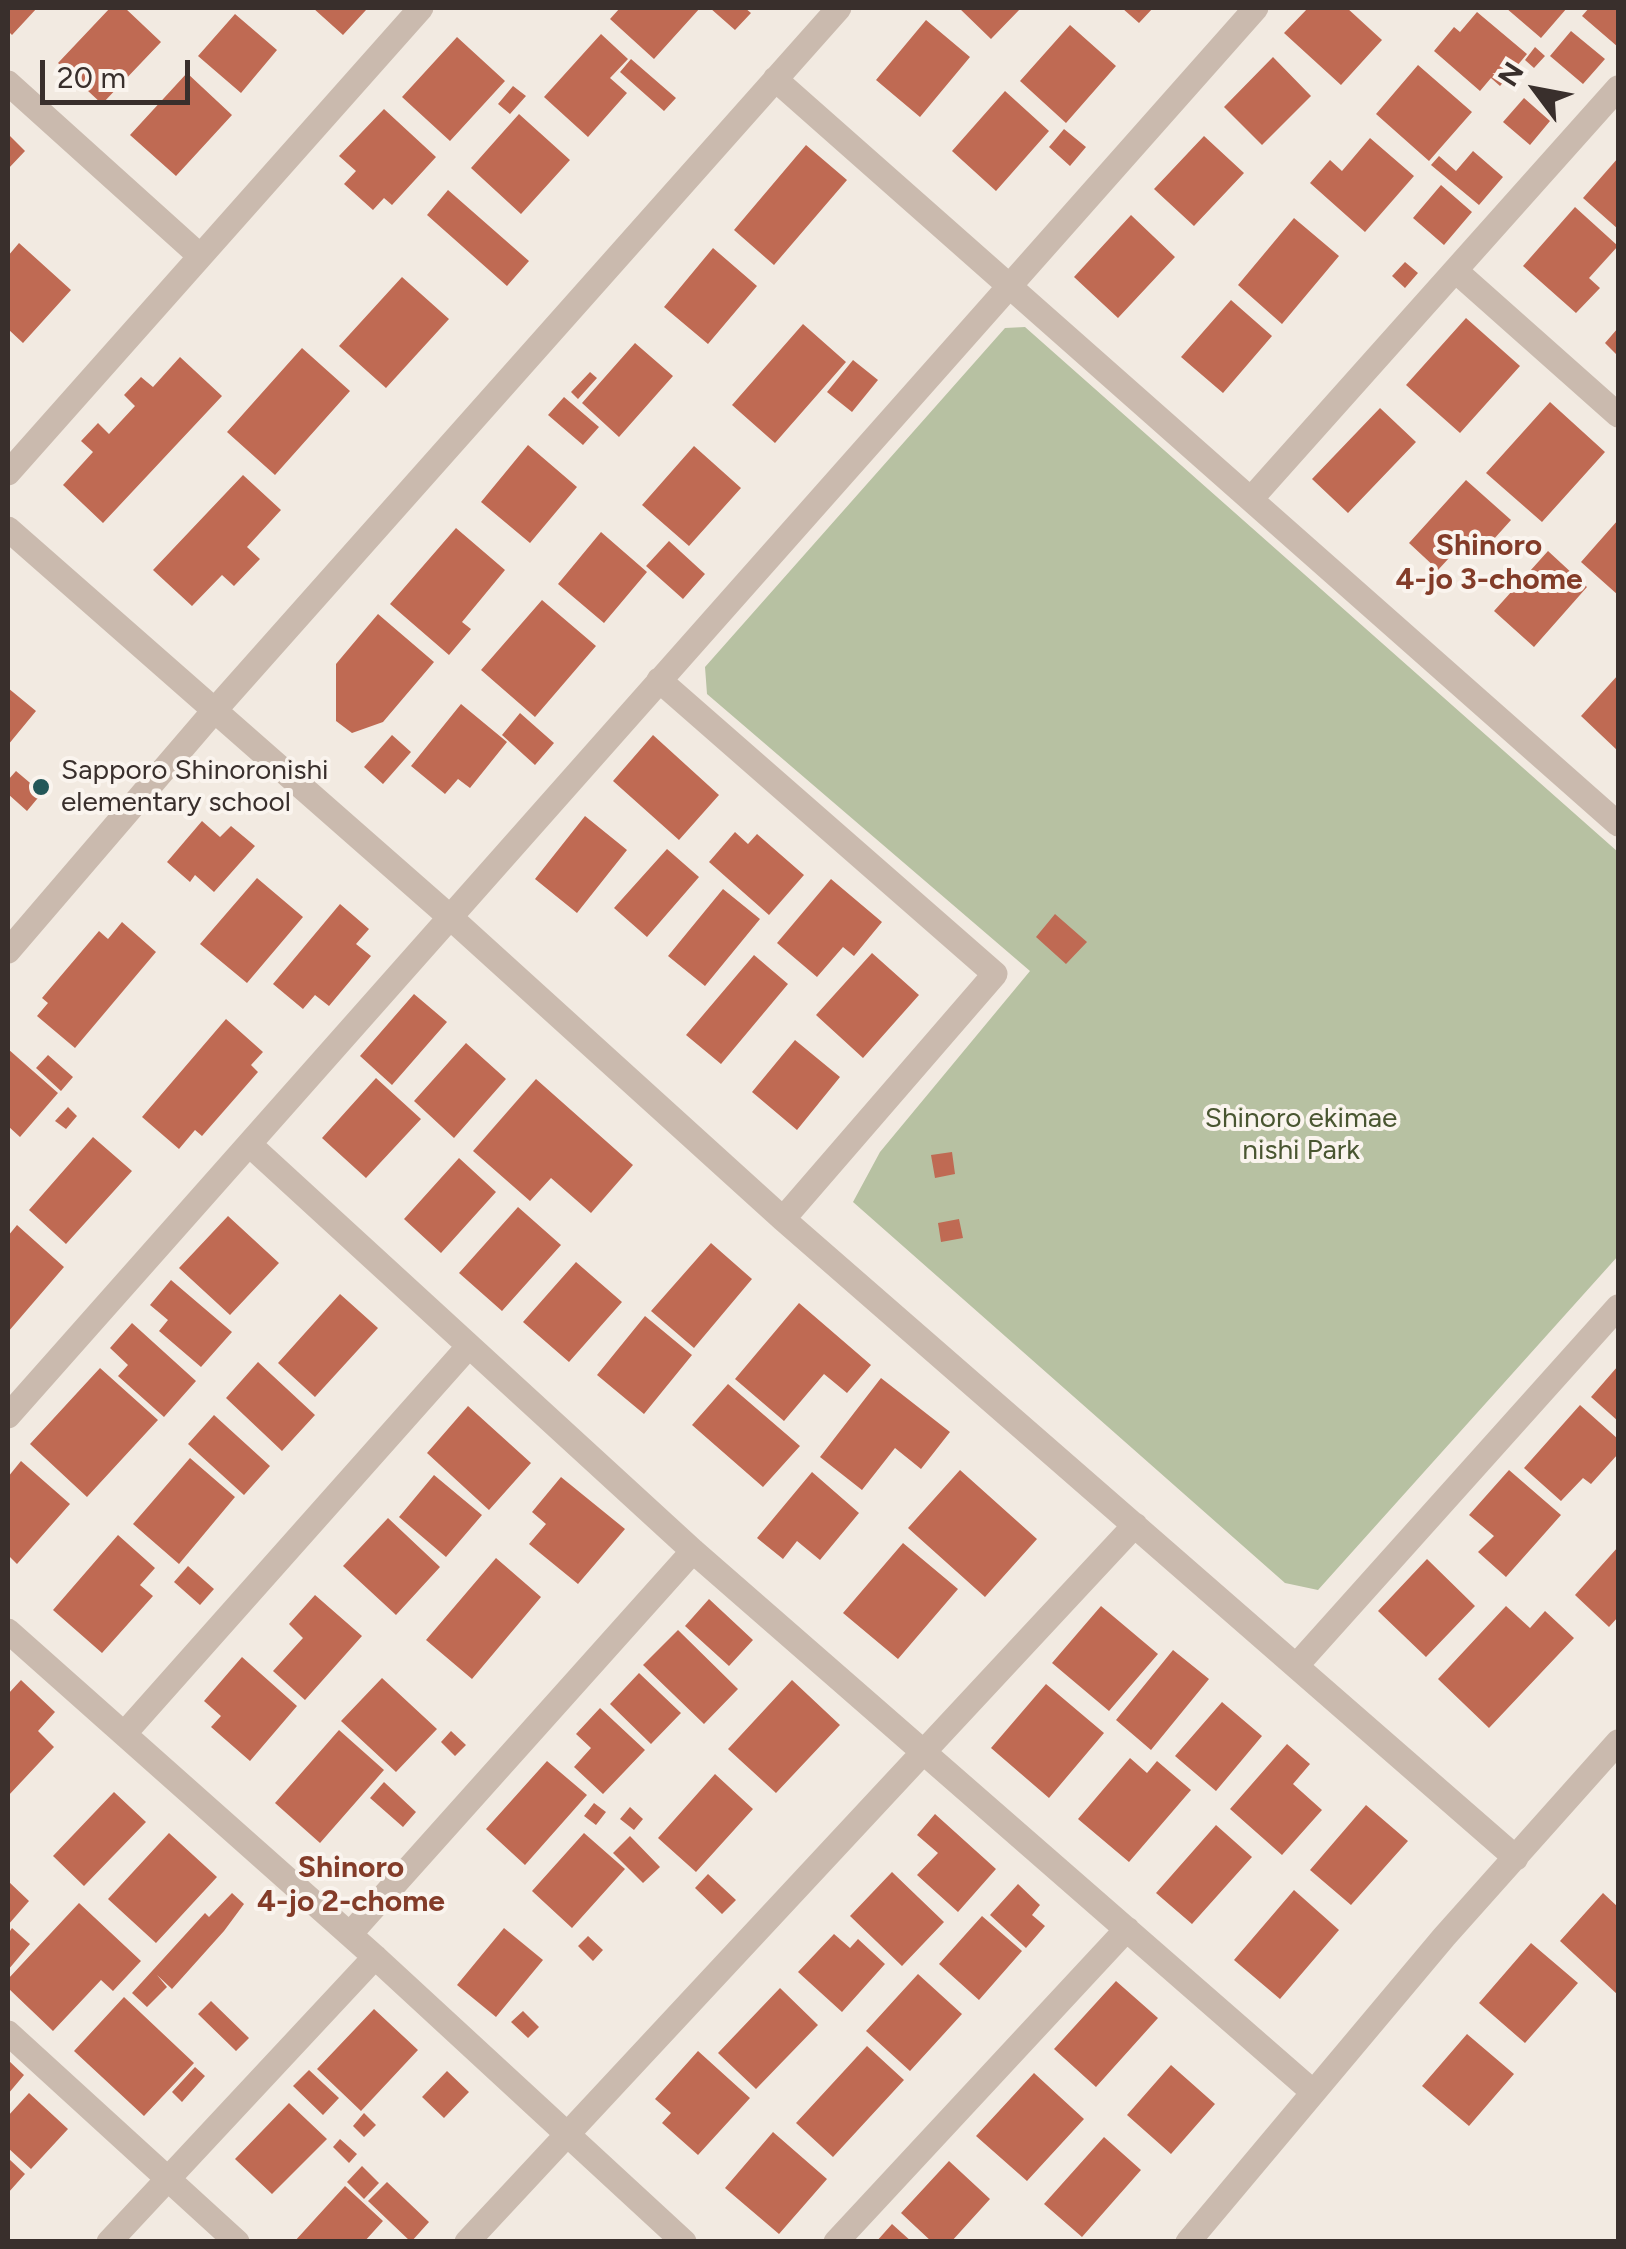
<!DOCTYPE html>
<html>
<head>
<meta charset="utf-8">
<style>
  body { margin:0 }
  #map { position:relative; width:1626px; height:2249px; overflow:hidden; background:#f2eae1; font-family:Figtree,sans-serif }
  canvas { display:block }
  .frame { position:absolute; inset:0; border:10px solid #392f2c; pointer-events:none }
  .north { position:absolute; left:1486px; top:40px; width:100px; height:100px; -webkit-text-stroke:8px #faf4ee; paint-order:stroke; rotate:302deg; font-size:28px; font-weight:700; line-height:40px; text-align:center; color:#392f2c }
  .north::after { content:''; display:block; margin:auto; width:35px; height:45px; background:#392f2c; clip-path:polygon(50% 0,100% 100%,50% 72%,0 100%) }
  .scale { position:absolute; left:40px; top:60px; width:150px; height:45px; box-sizing:border-box; border:5px solid #392f2c; border-top:0; padding-left:12px; font-size:30px; line-height:35px; white-space:nowrap; color:#392f2c; -webkit-text-stroke:8px #faf4ee; paint-order:stroke }
</style>
</head>
<body>
<div id="map">
<canvas width="1626" height="2249"></canvas>
<div class="frame"></div>
<div class="north">N</div>
<div class="scale">20 m</div>
</div>
<script>
const ctx = document.querySelector('canvas').getContext('2d');
ctx.lineJoin = 'round';
function paint(path, color) {
  ctx.fillStyle = color;
  ctx.fill(path, 'evenodd');
}
function poly(rows) {
  const path = new Path2D();
  for (const r of rows) {
    path.moveTo(r[0], r[1]);
    for (let i = 2; i < r.length; i += 2) path.lineTo(r[i], r[i + 1]);
  }
  return path;
}
function stroke(path, color, width, dash) {
  ctx.strokeStyle = color;
  ctx.lineWidth = width;
  ctx.lineCap = dash ? 'butt' : 'round';
  ctx.setLineDash(dash || []);
  ctx.stroke(path);
}
function drawText(font, color, halo, rows, align = 'center') {
  ctx.font = font + ' Figtree,sans-serif';
  ctx.lineWidth = 8;
  ctx.setLineDash([]);
  ctx.textBaseline = 'middle';
  ctx.strokeStyle = halo;
  ctx.fillStyle = color;
  for (const [text, x, y, turn = 0] of rows) {
    ctx.save();
    ctx.translate(x, y);
    ctx.rotate((+turn || 0) * Math.PI / 180);
    ctx.textAlign = isNaN(turn) ? turn : align;
    if (halo) ctx.strokeText(text, 0, 0);
    ctx.fillText(text, 0, 0);
    ctx.restore();
  }
}
const green = poly([
  [1025,327,1618,852,1618,1256,1318,1590,1285,1583,853,1202,880,1152,1030,971,707,694,705,667,1005,328]
]);
const building = poly([
  [9,8,37,8,12,35,8,31],
  [110,8,125,8,161,42,102,104,58,63],
  [313,8,364,8,366,10,343,35],
  [620,8,700,8,654,59,610,19],
  [710,8,745,8,751,13,735,30],
  [959,8,1021,8,991,39],
  [1122,8,1153,8,1139,23],
  [1308,8,1347,8,1382,40,1341,85,1284,33],
  [1506,8,1567,8,1541,38],
  [1589,8,1618,8,1618,47,1582,16],
  [1477,12,1527,54,1500,86,1491,78,1480,91,1434,51,1454,27,1460,32],
  [235,14,277,50,241,93,198,56],
  [926,20,970,57,920,117,876,80],
  [1070,25,1116,66,1066,123,1020,81],
  [1571,31,1605,59,1583,84,1550,56],
  [601,34,628,59,610,78,627,93,588,137,544,97],
  [457,37,505,81,450,141,402,97],
  [1535,47,1545,56,1534,68,1525,60],
  [1273,57,1311,96,1262,145,1224,107],
  [631,59,676,98,664,111,620,72],
  [1418,65,1472,112,1429,161,1376,114],
  [187,73,232,115,176,176,130,135],
  [513,86,526,96,510,114,498,104],
  [1005,91,1049,131,996,191,952,151],
  [1524,98,1550,121,1530,145,1503,122],
  [384,109,436,157,392,205,384,198,373,210,344,184,356,171,339,156],
  [519,114,570,160,521,214,471,168],
  [1064,129,1086,147,1070,166,1049,147],
  [8,134,25,151,8,169],
  [1204,136,1244,173,1194,226,1154,189],
  [1370,138,1414,176,1365,232,1310,183,1330,160,1342,171],
  [806,145,847,180,774,265,734,230],
  [1473,151,1503,177,1479,205,1431,165,1439,156,1456,171],
  [1618,158,1618,229,1583,198],
  [1441,185,1472,212,1444,245,1413,218],
  [448,190,529,261,507,286,427,215],
  [1575,207,1618,246,1589,278,1600,288,1576,313,1523,266],
  [1131,215,1175,257,1118,318,1074,277],
  [1294,218,1339,256,1282,324,1238,285],
  [19,243,71,290,23,343,8,329,8,256],
  [713,248,757,286,708,344,664,307],
  [1405,262,1418,273,1405,288,1392,276],
  [402,277,449,319,386,388,339,346],
  [1231,300,1272,336,1223,393,1181,357],
  [1466,318,1520,366,1460,433,1406,385],
  [803,324,846,362,775,443,732,405],
  [1618,328,1618,356,1605,343],
  [635,343,673,376,619,437,582,403],
  [302,348,350,391,275,475,227,432],
  [180,357,222,396,103,523,63,485,93,452,81,441,98,423,109,434,135,406,124,395,141,377,153,387],
  [853,360,878,380,852,412,827,392],
  [590,372,597,378,578,399,571,392],
  [564,397,599,427,583,445,548,415],
  [1550,402,1605,452,1542,522,1486,473],
  [1380,408,1416,442,1348,513,1312,479],
  [528,445,577,487,530,543,481,502],
  [694,446,741,488,689,546,642,505],
  [243,475,281,510,247,547,260,559,234,586,222,575,192,606,153,570],
  [1466,480,1511,520,1476,559,1461,545,1438,570,1409,543],
  [1618,520,1618,595,1581,562],
  [456,528,505,570,462,622,471,629,449,655,390,604],
  [601,532,647,572,604,623,558,584],
  [669,541,705,574,683,599,646,566],
  [1548,551,1587,587,1534,647,1494,611],
  [542,600,596,646,535,717,481,670],
  [378,614,434,662,383,722,352,733,336,721,336,664],
  [1618,675,1618,751,1581,716],
  [8,688,36,711,8,745],
  [461,704,507,742,470,788,458,779,445,794,411,766],
  [520,713,554,743,535,765,502,735],
  [392,735,411,752,383,784,364,767],
  [653,735,719,795,679,840,613,781],
  [16,771,42,793,27,811,8,794,8,780],
  [585,816,627,850,577,913,535,879],
  [202,821,220,837,231,826,255,846,214,892,195,875,190,882,167,862],
  [735,832,748,844,757,834,804,875,769,915,709,862],
  [667,849,699,877,647,937,614,908],
  [257,878,303,917,247,983,200,944],
  [831,879,882,922,854,956,843,947,817,977,777,943],
  [723,889,760,919,705,986,668,956],
  [340,904,369,929,356,944,371,956,329,1006,315,995,303,1009,273,984],
  [1055,914,1087,942,1066,964,1036,937],
  [122,922,156,952,75,1048,37,1016,48,1003,42,998,99,931,108,939],
  [872,953,919,995,863,1058,816,1015],
  [754,955,788,984,721,1064,686,1035],
  [414,994,447,1022,392,1085,360,1056],
  [226,1019,263,1052,251,1065,258,1072,202,1136,195,1130,179,1149,142,1117],
  [795,1040,840,1077,797,1130,752,1092],
  [466,1043,506,1079,454,1138,414,1101],
  [8,1049,58,1093,20,1137,8,1126],
  [48,1055,73,1077,61,1091,36,1068],
  [376,1078,421,1119,366,1178,322,1138],
  [536,1079,633,1165,591,1213,551,1178,530,1201,473,1151],
  [68,1107,77,1116,66,1129,55,1121],
  [93,1137,132,1171,66,1244,29,1210],
  [952,1152,955,1174,935,1178,931,1155],
  [459,1158,496,1192,441,1253,404,1219],
  [518,1207,561,1245,502,1311,459,1273],
  [228,1216,279,1263,230,1315,179,1268],
  [959,1219,963,1238,941,1242,938,1223],
  [17,1225,64,1267,8,1332,8,1236],
  [711,1243,752,1279,694,1348,651,1311],
  [576,1262,622,1302,569,1362,523,1322],
  [171,1280,232,1332,201,1367,159,1331,168,1320,150,1305],
  [340,1294,378,1328,315,1397,278,1363],
  [799,1303,871,1365,847,1393,824,1374,784,1421,735,1379],
  [645,1316,692,1355,644,1414,597,1375],
  [132,1323,196,1381,164,1417,118,1376,128,1365,110,1348],
  [258,1362,315,1415,282,1451,226,1398],
  [1618,1366,1618,1421,1591,1397],
  [100,1368,158,1420,87,1497,30,1444],
  [881,1378,950,1432,921,1469,895,1448,862,1490,820,1457],
  [728,1384,800,1446,763,1487,692,1425],
  [1580,1405,1618,1439,1618,1454,1591,1484,1583,1478,1561,1501,1524,1468],
  [468,1406,531,1463,489,1510,427,1453],
  [214,1415,270,1466,244,1495,188,1444],
  [190,1458,235,1497,179,1564,133,1524],
  [21,1461,70,1504,17,1564,8,1555,8,1477],
  [960,1470,1037,1539,985,1597,908,1528],
  [1509,1470,1561,1515,1506,1577,1478,1552,1494,1536,1469,1515],
  [812,1472,859,1513,820,1560,797,1541,783,1559,757,1538],
  [434,1475,482,1515,446,1557,399,1517],
  [561,1477,625,1529,578,1584,529,1544,546,1524,532,1512],
  [388,1518,440,1567,396,1615,343,1566],
  [118,1535,155,1568,140,1585,153,1596,102,1653,53,1610],
  [903,1543,958,1589,898,1659,843,1613],
  [1618,1547,1618,1617,1609,1627,1575,1595],
  [496,1558,541,1597,472,1679,426,1640],
  [1427,1559,1475,1606,1426,1657,1378,1611],
  [188,1566,214,1589,200,1605,174,1582],
  [315,1595,362,1636,305,1700,273,1671,303,1638,289,1624],
  [709,1599,753,1640,729,1666,685,1626],
  [1101,1606,1158,1654,1109,1711,1052,1663],
  [1506,1606,1530,1628,1545,1611,1574,1638,1489,1728,1438,1679],
  [678,1630,738,1689,704,1724,643,1665],
  [1173,1650,1209,1679,1151,1750,1116,1720],
  [242,1657,297,1706,250,1761,211,1727,221,1716,204,1701],
  [639,1673,681,1713,651,1744,610,1704],
  [382,1678,437,1729,396,1772,341,1721],
  [21,1680,55,1712,38,1731,54,1747,8,1796,8,1694],
  [792,1680,840,1725,776,1793,728,1749],
  [1046,1684,1104,1733,1049,1798,991,1748],
  [1222,1702,1262,1736,1216,1791,1175,1756],
  [600,1708,645,1750,603,1794,574,1767,591,1748,576,1734],
  [339,1730,384,1770,320,1843,275,1803],
  [451,1731,466,1745,455,1756,441,1742],
  [1287,1744,1310,1764,1293,1784,1322,1810,1282,1855,1230,1809],
  [1130,1758,1147,1773,1157,1761,1191,1790,1129,1862,1078,1819],
  [547,1761,587,1795,525,1865,486,1829],
  [715,1774,753,1809,696,1872,658,1838],
  [384,1782,416,1812,403,1827,370,1798],
  [114,1792,146,1822,84,1886,53,1856],
  [594,1803,606,1812,596,1825,584,1816],
  [1366,1805,1408,1841,1351,1905,1310,1870],
  [630,1807,643,1819,634,1830,620,1819],
  [935,1814,996,1869,958,1912,917,1875,938,1853,917,1835],
  [1216,1825,1252,1857,1192,1924,1156,1893],
  [169,1833,217,1877,156,1943,108,1899],
  [584,1833,625,1869,572,1928,532,1891],
  [630,1836,660,1867,643,1883,613,1853],
  [892,1872,944,1922,902,1966,850,1916],
  [708,1874,736,1900,722,1914,695,1888],
  [8,1881,29,1901,8,1925],
  [1018,1884,1040,1905,1032,1915,1045,1926,1026,1948,990,1915],
  [1294,1890,1339,1930,1280,1999,1234,1960],
  [232,1893,244,1904,224,1931,172,1989,157,1975,167,1987,147,2007,132,1993,205,1913,209,1917],
  [1603,1893,1618,1907,1618,1995,1560,1941],
  [79,1903,141,1961,113,1991,101,1980,53,2031,8,1988,8,1979],
  [982,1916,1022,1951,979,2000,939,1964],
  [12,1928,30,1944,8,1970,8,1934],
  [504,1928,543,1960,496,2017,457,1985],
  [834,1934,850,1948,858,1939,885,1964,842,2012,798,1972],
  [588,1936,603,1950,593,1961,578,1946],
  [1531,1943,1578,1983,1525,2043,1479,2003],
  [918,1974,962,2014,910,2071,866,2031],
  [1116,1981,1158,2018,1096,2087,1054,2049],
  [780,1988,818,2025,756,2089,718,2053],
  [124,1997,194,2063,144,2116,74,2051],
  [211,2001,249,2038,236,2051,198,2014],
  [374,2009,418,2050,361,2111,317,2069],
  [523,2011,539,2027,528,2038,511,2022],
  [1467,2034,1514,2074,1469,2126,1422,2086],
  [867,2046,904,2080,833,2157,796,2123],
  [698,2051,750,2098,698,2155,662,2123,671,2113,655,2099],
  [8,2060,24,2075,8,2094],
  [1171,2065,1215,2104,1171,2154,1127,2115],
  [195,2067,205,2076,182,2102,172,2092],
  [309,2070,339,2098,323,2115,293,2086],
  [447,2071,469,2092,444,2118,422,2097],
  [1034,2073,1084,2119,1027,2181,976,2136],
  [29,2093,68,2129,31,2169,8,2148,8,2116],
  [289,2103,327,2139,272,2194,235,2159],
  [364,2113,376,2125,364,2137,353,2126],
  [773,2132,827,2179,779,2234,725,2188],
  [1104,2137,1141,2170,1082,2237,1044,2204],
  [340,2139,357,2154,349,2163,333,2147],
  [8,2158,25,2174,8,2193],
  [949,2161,990,2199,951,2242,932,2242,901,2213],
  [362,2166,379,2183,364,2199,347,2182],
  [387,2182,429,2222,411,2242,368,2201],
  [345,2186,383,2221,364,2242,294,2242],
  [892,2224,912,2242,876,2242]
]);
const minor = poly([
  [775,79,1618,824],
  [8,83,200,256],
  [1457,272,1618,415],
  [8,473,421,8],
  [1251,499,1618,88],
  [8,529,451,918,783,1219,1516,1858],
  [659,680,995,974,783,1219],
  [8,951,214,711,839,8],
  [250,1145,693,1551,1313,2092],
  [8,1416,1256,8],
  [8,1631,375,1957,684,2242],
  [1296,1666,1618,1307],
  [124,1734,469,1346],
  [350,1934,693,1551],
  [8,2033,237,2242],
  [109,2242,375,1957],
  [467,2242,1135,1525],
  [836,2242,1127,1929],
  [1188,2242,1444,1937,1618,1742]
]);
const markers = [
  [41,787,10,"#235758"]
];
const poiNames = [
  ["Sapporo Shinoronishi",61,771],
  ["elementary school",61,803]
];
const parkNames = [
  ["Shinoro ekimae",1301,1119],
  ["nishi Park",1301,1151]
];
const neighbourhoodNames = [
  ["Shinoro",1489,546],
  ["4-jo 3-chome",1489,580],
  ["Shinoro",351,1868],
  ["4-jo 2-chome",351,1902]
];
paint(green, '#b7c1a2');
paint(building, '#bf6a53');
stroke(minor, '#cabaae', 25);
for (const [x, y, r, color] of markers) {
  const dot = new Path2D();
  dot.arc(x, y, r, 0, 2 * Math.PI);
  ctx.fillStyle = color;
  ctx.fill(dot);
  stroke(dot, '#faf4ee', 4);
}
drawText('28px', '#392f2c', '#faf4ee', poiNames, 'left');
drawText('28px', '#495631', '#faf4ee', parkNames);
drawText('bold 30px', '#833c29', '#faf4ee', neighbourhoodNames);
</script>
</body>
</html>
